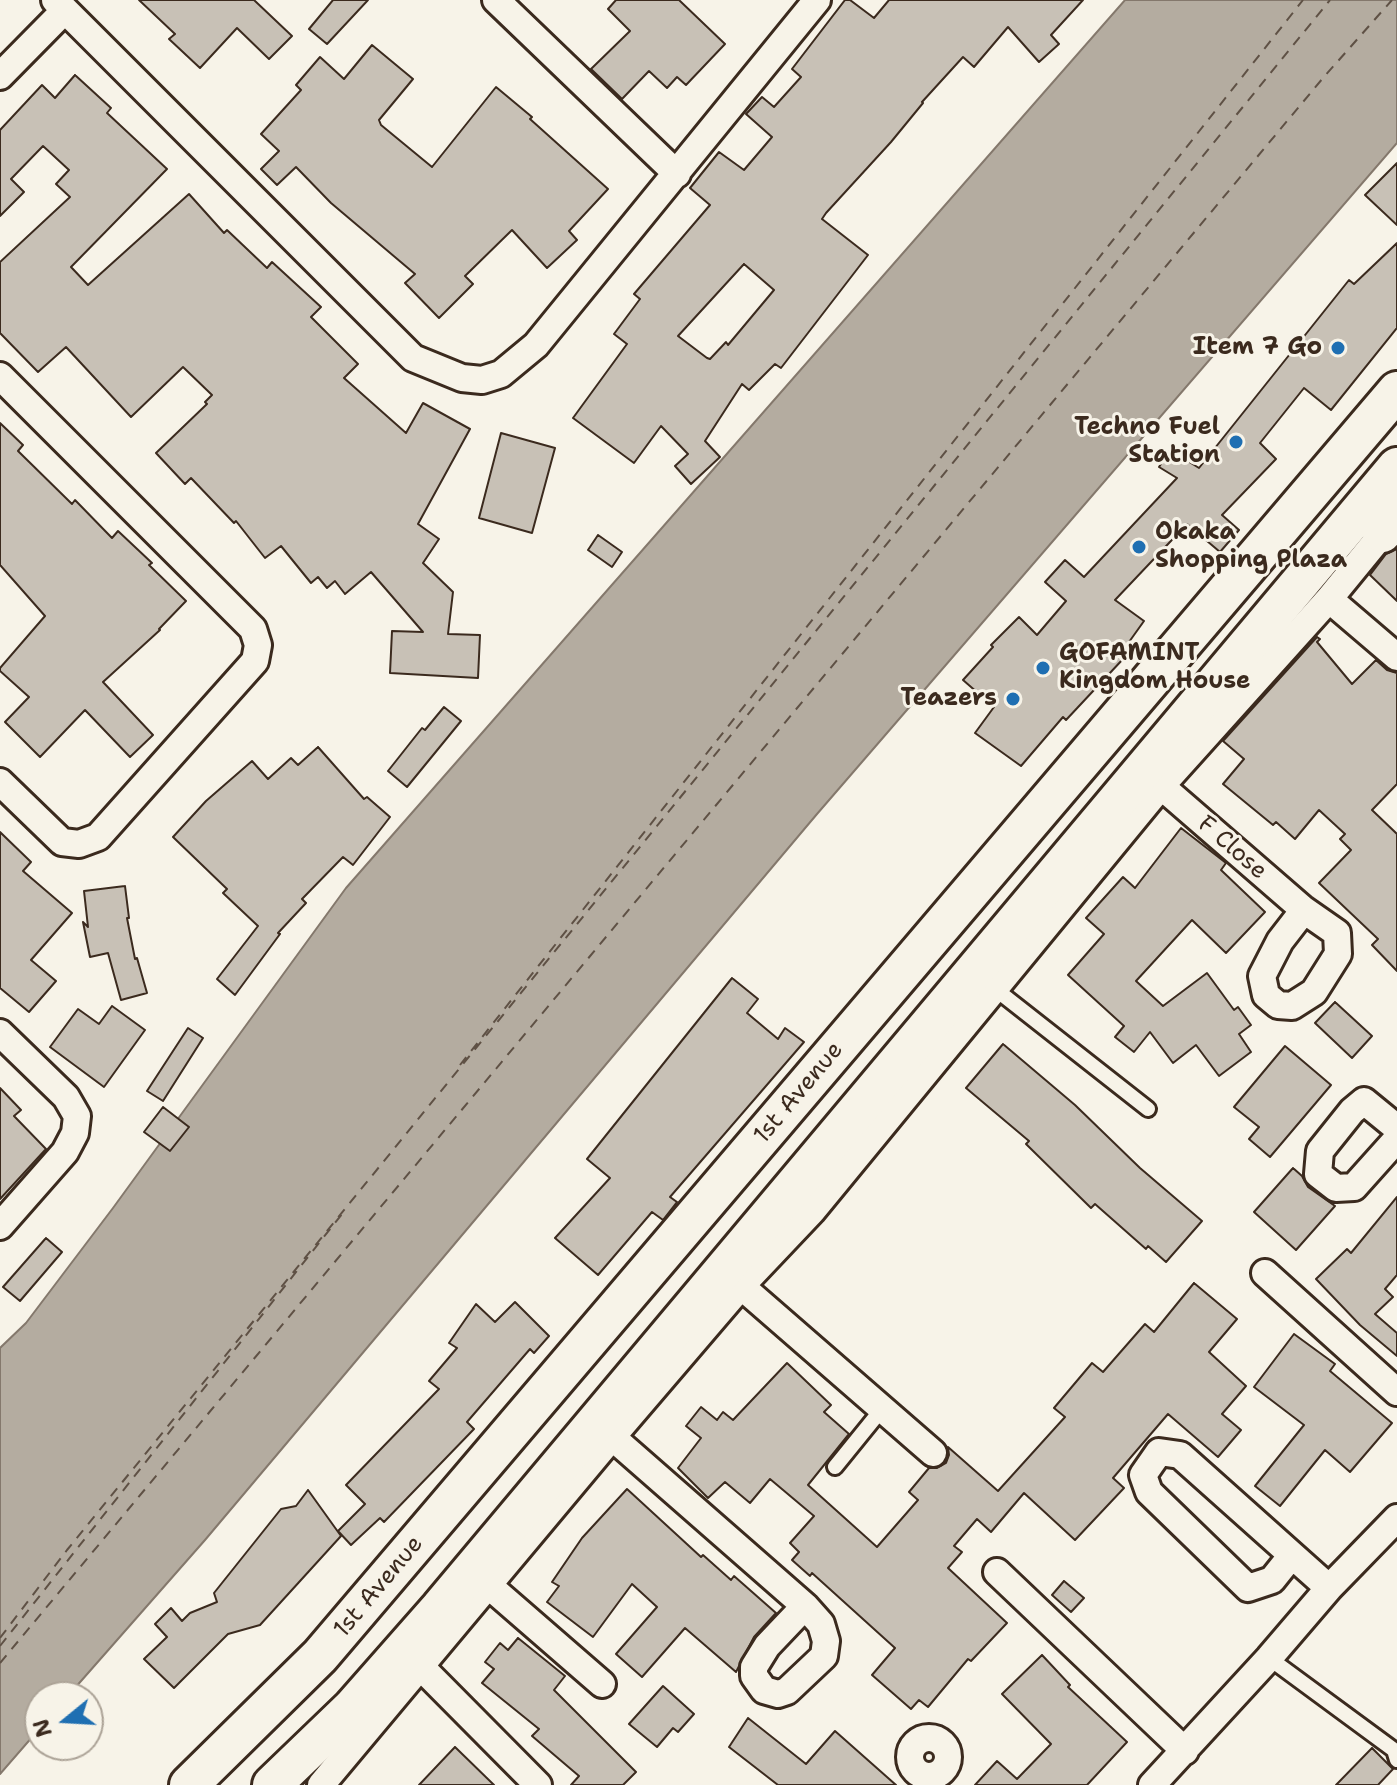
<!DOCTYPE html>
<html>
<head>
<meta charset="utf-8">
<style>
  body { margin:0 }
  #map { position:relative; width:1397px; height:1785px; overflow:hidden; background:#f7f3e8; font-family:"Shantell Sans",sans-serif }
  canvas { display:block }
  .north { position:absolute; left:24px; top:1681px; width:80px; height:80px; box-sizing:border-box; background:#f7f3e8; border:2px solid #aca397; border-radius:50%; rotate:252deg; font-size:22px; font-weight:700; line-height:32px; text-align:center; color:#3b2a1e }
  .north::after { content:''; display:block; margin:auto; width:28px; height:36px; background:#1f6fb2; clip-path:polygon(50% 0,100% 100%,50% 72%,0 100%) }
</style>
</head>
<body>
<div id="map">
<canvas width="1397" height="1785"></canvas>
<div class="north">N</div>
</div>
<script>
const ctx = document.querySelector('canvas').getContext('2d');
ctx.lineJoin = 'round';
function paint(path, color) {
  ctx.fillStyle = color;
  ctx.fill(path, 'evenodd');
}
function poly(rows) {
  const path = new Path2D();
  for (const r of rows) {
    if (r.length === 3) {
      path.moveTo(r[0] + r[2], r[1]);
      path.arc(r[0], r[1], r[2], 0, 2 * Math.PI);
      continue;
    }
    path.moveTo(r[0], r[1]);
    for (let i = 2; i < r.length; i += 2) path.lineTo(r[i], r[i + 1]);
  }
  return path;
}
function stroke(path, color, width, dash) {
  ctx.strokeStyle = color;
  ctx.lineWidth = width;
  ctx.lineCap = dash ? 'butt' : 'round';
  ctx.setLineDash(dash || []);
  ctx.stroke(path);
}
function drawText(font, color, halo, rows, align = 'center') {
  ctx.font = font + ' "Shantell Sans",sans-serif';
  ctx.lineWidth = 6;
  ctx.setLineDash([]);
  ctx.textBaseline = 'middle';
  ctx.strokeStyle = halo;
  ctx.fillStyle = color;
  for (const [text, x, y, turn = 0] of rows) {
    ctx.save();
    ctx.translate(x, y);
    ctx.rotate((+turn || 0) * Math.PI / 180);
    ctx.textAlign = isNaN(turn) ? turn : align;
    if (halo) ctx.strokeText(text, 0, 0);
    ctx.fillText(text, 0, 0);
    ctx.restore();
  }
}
const water = poly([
  [1125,0,1397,0,1397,143,817,814,205,1540,67,1697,40,1697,40,1728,0,1774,0,1348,26,1323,113,1208,346,888,1125,0]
]);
const ferry = poly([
  [460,1065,1303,0],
  [0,1638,67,1550,1330,0],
  [0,1646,342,1214],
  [0,1663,1323,78,1392,0]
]);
const building = poly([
  [139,0,254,0,292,36,269,59,237,28,200,68,169,39,175,34,139,0],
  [333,0,368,0,327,44,309,29,333,0],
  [616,0,679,0,725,44,686,85,677,77,667,88,649,71,622,99,591,69,630,31,608,9,616,0],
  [845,0,850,0,874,18,889,0,1083,0,1051,35,1059,44,1039,62,1008,27,974,67,963,57,922,102,923,103,891,142,826,213,822,219,868,255,781,368,775,364,749,390,742,384,705,441,720,457,691,484,675,466,688,454,661,426,634,463,573,418,627,344,614,334,640,299,634,294,710,205,690,188,719,152,744,170,772,137,746,114,762,97,774,107,801,77,792,69,845,0],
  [744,264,774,290,728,345,726,342,710,359,707,358,678,336,744,264],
  [372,45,413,79,379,120,381,125,432,167,496,87,532,117,530,119,608,189,569,231,577,240,547,268,512,230,465,276,473,284,439,318,405,283,415,274,331,203,296,167,277,185,261,169,279,151,261,134,301,90,296,85,320,57,344,79,372,45],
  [75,75,111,108,107,113,167,169,71,267,88,285,189,194,224,233,227,230,267,268,272,262,321,307,311,317,358,364,344,378,406,433,423,403,470,429,418,524,439,539,423,563,453,592,448,634,480,635,478,678,390,673,392,631,423,632,371,572,345,594,335,581,327,588,318,577,311,583,281,546,265,558,236,521,234,523,191,478,185,484,156,453,207,404,205,402,212,395,183,367,131,417,66,347,38,372,0,333,0,262,70,197,56,184,69,170,43,146,11,179,24,192,0,216,0,130,42,85,55,98,75,75],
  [1397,163,1397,225,1365,195,1397,163],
  [1397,243,1397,328,1331,410,1304,388,1260,443,1276,459,1222,515,1239,530,1220,552,1187,524,1115,600,1144,621,1119,656,1123,659,1066,720,1063,717,1021,766,975,733,994,707,963,680,993,647,991,645,1019,617,1037,635,1066,601,1045,582,1065,560,1084,577,1177,478,1159,467,1170,450,1199,468,1349,280,1354,284,1397,243],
  [0,423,23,445,18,451,72,504,75,500,112,538,118,531,152,563,149,565,186,601,159,629,160,630,103,682,153,735,130,757,85,710,40,757,5,722,29,697,0,671,0,668,45,616,0,565,0,423],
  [501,433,555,448,532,533,479,518,501,433],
  [598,535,622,552,612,567,588,550,598,535],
  [1397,549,1397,601,1370,575,1386,554,1397,549],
  [1317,637,1320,639,1317,642,1352,684,1376,660,1387,670,1397,673,1397,784,1372,810,1397,834,1397,971,1372,945,1378,939,1319,883,1351,850,1340,839,1345,834,1319,810,1295,839,1276,822,1273,825,1223,784,1244,759,1223,741,1317,637],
  [444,707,461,721,407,787,388,771,422,728,425,730,444,707],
  [318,747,364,799,367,797,390,817,353,865,343,857,302,899,306,903,278,933,280,934,235,995,217,979,258,926,223,893,227,889,173,837,206,801,252,761,268,779,291,758,298,765,318,747],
  [1181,828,1226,863,1221,870,1265,912,1226,953,1192,920,1136,981,1163,1006,1207,973,1234,1010,1238,1007,1251,1025,1239,1034,1251,1052,1219,1076,1196,1045,1173,1063,1150,1032,1134,1052,1115,1037,1124,1026,1068,975,1104,934,1086,918,1123,877,1135,888,1181,828],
  [0,832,31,862,23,871,72,913,31,960,56,981,29,1012,0,988,0,832],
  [125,886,129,918,127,918,135,959,137,958,147,993,121,1000,108,953,90,957,83,922,88,927,84,891,125,886],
  [732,978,758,999,747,1013,778,1039,785,1028,804,1042,670,1197,677,1202,663,1220,652,1212,598,1275,555,1238,610,1178,587,1159,732,978],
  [1335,1002,1372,1036,1352,1058,1315,1023,1335,1002],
  [112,1006,145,1030,104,1087,50,1047,78,1009,99,1024,112,1006],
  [188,1028,203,1038,163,1101,147,1091,188,1028],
  [1003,1044,1075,1105,1140,1168,1202,1221,1166,1262,1148,1246,1146,1249,1095,1204,1091,1208,1026,1144,1029,1141,966,1088,1003,1044],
  [1285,1046,1331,1085,1270,1157,1249,1139,1259,1127,1234,1107,1285,1046],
  [0,1088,21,1110,14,1116,46,1149,0,1199,0,1088],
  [163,1107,189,1127,170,1151,144,1132,163,1107],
  [1293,1168,1302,1176,1308,1187,1335,1206,1296,1250,1254,1212,1293,1168],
  [1397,1197,1397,1275,1385,1289,1393,1297,1375,1314,1397,1333,1397,1356,1360,1325,1316,1279,1347,1249,1351,1253,1397,1197],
  [46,1238,62,1252,20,1301,3,1287,46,1238],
  [1194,1283,1237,1319,1209,1352,1246,1386,1222,1414,1241,1430,1218,1457,1168,1414,1113,1478,1124,1488,1075,1540,1024,1493,991,1532,977,1519,954,1546,962,1552,948,1568,1007,1623,971,1661,968,1659,928,1707,919,1700,911,1709,872,1675,895,1648,812,1573,810,1576,792,1560,799,1552,790,1543,814,1516,770,1479,750,1503,725,1482,708,1498,678,1468,701,1438,686,1426,701,1407,717,1420,723,1412,733,1420,787,1363,831,1405,824,1412,849,1434,808,1485,877,1547,918,1500,909,1492,929,1468,937,1468,946,1463,949,1455,948,1447,998,1491,1065,1417,1054,1408,1092,1363,1103,1372,1145,1324,1154,1332,1194,1283],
  [515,1302,549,1336,534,1353,530,1349,467,1422,474,1429,384,1522,380,1518,351,1545,338,1531,365,1504,346,1485,439,1389,429,1381,457,1348,449,1343,476,1304,495,1322,515,1302],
  [1294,1334,1335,1364,1330,1371,1392,1423,1350,1472,1325,1450,1280,1506,1255,1486,1304,1425,1254,1387,1294,1334],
  [627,1489,701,1557,703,1555,731,1580,734,1576,776,1613,754,1637,736,1672,685,1628,642,1677,616,1654,657,1607,632,1584,593,1637,547,1602,559,1586,552,1582,582,1538,627,1489],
  [308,1490,341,1536,260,1625,228,1634,174,1688,144,1659,167,1637,155,1624,171,1608,182,1621,190,1613,217,1602,214,1593,281,1509,296,1506,308,1490],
  [1064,1581,1084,1598,1071,1612,1052,1595,1064,1581],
  [518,1638,565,1676,554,1690,636,1772,623,1785,571,1785,579,1776,532,1736,539,1729,482,1683,494,1669,485,1662,500,1643,508,1650,518,1638],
  [1042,1655,1070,1685,1068,1687,1127,1742,1087,1785,975,1785,997,1761,1017,1779,1051,1744,1002,1694,1042,1655],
  [663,1686,694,1714,678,1732,673,1728,657,1747,629,1724,663,1686],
  [748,1718,806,1764,835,1731,896,1785,778,1785,729,1747,748,1718],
  [455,1747,494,1785,419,1785,455,1747],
  [1372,1748,1393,1769,1378,1785,1336,1785,1372,1748]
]);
const lane = poly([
  [994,988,1148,1109],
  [835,1467,882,1409],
  [1269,1658,1394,1750,1397,1760]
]);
const street = poly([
  [55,0,413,358,462,378,482,380,501,374,536,345,817,0],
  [496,0,677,174],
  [0,76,65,10],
  [0,376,253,629,258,645,255,661,98,837,79,844,62,842,0,782],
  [1329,599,1397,657],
  [1161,786,1304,910,1337,933,1338,954,1314,992,1292,1006,1278,1005,1266,995,1262,976,1280,941,1304,910],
  [0,1033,66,1097,77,1116,75,1133,65,1152,0,1226],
  [1397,1128,1364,1101,1352,1111,1320,1151,1318,1174,1336,1188,1354,1187,1397,1139],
  [1265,1273,1397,1392],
  [741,1286,933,1453],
  [612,1437,805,1606,821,1624,826,1641,824,1656,787,1691,778,1694,764,1690,754,1676,754,1667,767,1646,805,1606],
  [1292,1555,1272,1580,1248,1588,1149,1492,1143,1475,1159,1452,1180,1455,1329,1588],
  [997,1572,1185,1751],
  [488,1585,602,1684],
  [420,1666,538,1785],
  [929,1757,19],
  [321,1785,612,1437,741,1286,812,1211,1161,786,1329,599,1392,522],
  [1152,1785,1269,1658,1329,1588,1397,1518]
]);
const secondary = poly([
  [1382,533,1397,482],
  [189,1785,320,1656,1397,391],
  [272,1785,352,1708,440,1608,1397,467]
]);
const markers = [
  [1338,348,8,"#1f6fb2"],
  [1236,442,8,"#1f6fb2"],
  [1139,547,8,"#1f6fb2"],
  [1043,668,8,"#1f6fb2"],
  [1013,699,8,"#1f6fb2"]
];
const poiNames = [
  ["Item 7 Go",1322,348],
  ["Techno Fuel",1220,428],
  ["Station",1220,456],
  ["Okaka",1155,533,"left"],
  ["Shopping Plaza",1155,561,"left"],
  ["GOFAMINT",1059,654,"left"],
  ["Kingdom House",1059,682,"left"],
  ["Teazers",997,699]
];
const streetNames = [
  ["F Close",1232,848,41],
  ["1st Avenue",799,1093,-50],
  ["1st Avenue",379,1587,-50]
];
paint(water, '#b4aca0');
stroke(water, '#84786c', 2);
stroke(ferry, '#5f5145', 2, [10, 8]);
paint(building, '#c8c1b6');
stroke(building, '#3b2a1e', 2);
stroke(lane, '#3b2a1e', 20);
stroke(street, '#3b2a1e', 32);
stroke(secondary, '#3b2a1e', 44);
stroke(lane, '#f7f3e8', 14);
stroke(street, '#f7f3e8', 26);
stroke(secondary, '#f7f3e8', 38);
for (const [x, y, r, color] of markers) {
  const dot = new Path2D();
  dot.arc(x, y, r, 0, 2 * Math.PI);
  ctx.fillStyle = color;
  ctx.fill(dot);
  stroke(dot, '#f7f3e8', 3);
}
drawText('bold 24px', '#3b2a1e', '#f7f3e8', poiNames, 'right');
drawText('24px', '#3b2a1e', '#f7f3e8', streetNames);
</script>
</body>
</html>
